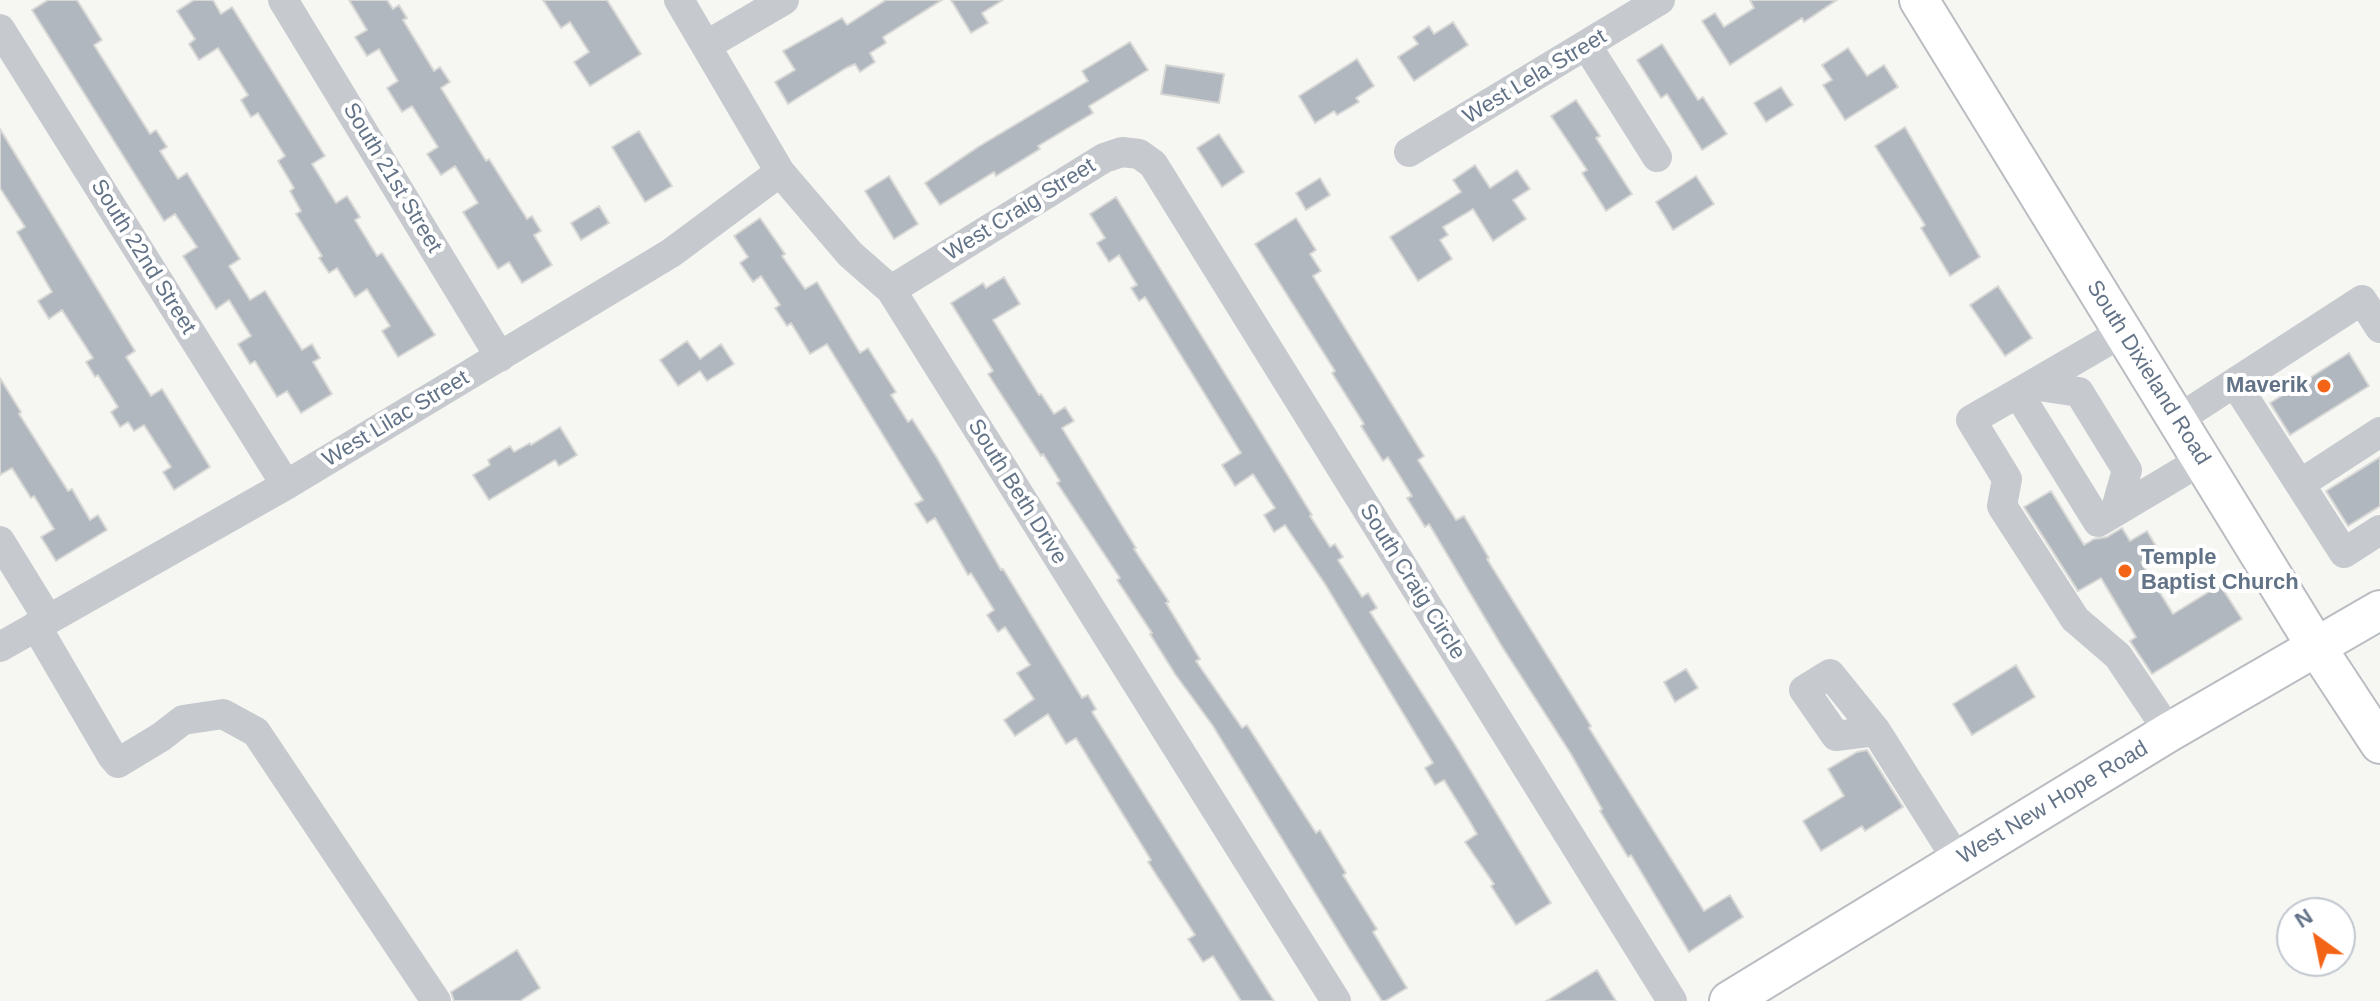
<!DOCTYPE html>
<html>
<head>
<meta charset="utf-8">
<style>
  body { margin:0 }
  #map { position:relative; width:2380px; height:1001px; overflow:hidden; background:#f6f7f3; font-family:Helvetica,sans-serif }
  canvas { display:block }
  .north { position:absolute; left:2276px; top:897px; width:80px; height:80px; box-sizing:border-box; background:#fff; border:2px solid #c1c7cf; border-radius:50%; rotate:327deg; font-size:22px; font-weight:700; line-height:32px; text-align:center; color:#637387 }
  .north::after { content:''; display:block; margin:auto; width:28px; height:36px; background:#f46416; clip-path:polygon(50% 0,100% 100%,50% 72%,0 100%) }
</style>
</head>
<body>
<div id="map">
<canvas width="2380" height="1001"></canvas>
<div class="north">N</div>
</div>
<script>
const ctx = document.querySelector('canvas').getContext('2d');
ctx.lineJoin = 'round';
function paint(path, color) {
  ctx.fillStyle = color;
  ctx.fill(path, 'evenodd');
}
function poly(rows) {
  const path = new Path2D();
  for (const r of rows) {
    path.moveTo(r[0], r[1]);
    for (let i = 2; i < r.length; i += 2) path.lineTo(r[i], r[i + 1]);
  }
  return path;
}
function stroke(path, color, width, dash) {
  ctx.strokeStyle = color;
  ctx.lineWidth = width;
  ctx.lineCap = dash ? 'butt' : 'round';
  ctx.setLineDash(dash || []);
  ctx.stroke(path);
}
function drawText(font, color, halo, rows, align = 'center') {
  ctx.font = font + ' Helvetica,sans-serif';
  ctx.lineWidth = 8;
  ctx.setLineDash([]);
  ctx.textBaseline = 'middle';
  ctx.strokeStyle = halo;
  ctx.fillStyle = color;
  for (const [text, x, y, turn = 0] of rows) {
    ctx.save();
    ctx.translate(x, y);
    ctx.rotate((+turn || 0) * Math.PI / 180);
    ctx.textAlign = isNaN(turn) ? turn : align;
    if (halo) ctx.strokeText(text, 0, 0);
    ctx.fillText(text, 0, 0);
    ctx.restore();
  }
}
const building = poly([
  [48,0,77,0,102,40,94,45,150,134,156,130,167,147,160,151,178,179,187,173,240,259,229,266,250,300,265,291,302,350,312,344,320,358,313,362,332,394,301,413,287,391,277,397,255,361,250,364,238,344,251,336,229,300,216,309,183,256,197,247,175,214,164,221,32,10,48,0],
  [194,0,213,0,221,14,232,7,325,156,312,164,336,203,347,196,360,217,355,220,377,256,382,253,435,335,398,357,382,331,390,326,367,289,355,297,337,268,329,273,319,258,322,256,296,214,301,211,290,191,294,188,278,161,285,156,258,113,251,117,241,100,248,95,218,48,199,60,189,44,195,39,177,11,194,0],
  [349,0,387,0,393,9,399,5,407,18,403,20,434,71,440,67,450,82,441,88,486,161,489,159,527,219,532,216,541,231,534,235,552,265,522,283,509,262,498,269,463,212,478,203,455,166,441,175,427,154,438,147,412,106,402,112,387,88,398,81,379,49,367,56,355,37,367,30,349,0],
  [543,0,607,0,641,54,590,86,574,62,589,52,570,22,561,28,543,0],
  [886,0,942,0,883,37,886,43,870,53,875,62,860,72,855,64,846,68,788,104,775,82,795,70,783,51,842,18,847,25,886,0],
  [951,0,1003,0,982,13,988,23,971,33,951,0],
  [1750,0,1837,0,1804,22,1802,18,1730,65,1702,21,1715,13,1724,27,1754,8,1750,0],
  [1453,22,1468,45,1414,81,1398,57,1418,44,1413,37,1429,26,1434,34,1453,22],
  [1130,42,1148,70,1089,106,1093,113,1038,146,1040,149,996,176,994,172,940,205,925,183,978,147,1088,81,1082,71,1130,42],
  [1662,44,1698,100,1703,97,1727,134,1702,150,1667,94,1661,98,1637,60,1662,44],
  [1848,48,1867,76,1884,65,1898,87,1845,120,1823,85,1832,80,1822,65,1848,48],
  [1357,59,1374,86,1356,98,1359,102,1337,115,1334,111,1315,123,1299,96,1357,59],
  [1166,65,1224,74,1219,103,1161,94,1166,65],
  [1781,87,1793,105,1766,122,1754,103,1781,87],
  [1576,100,1600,136,1596,138,1632,194,1606,211,1582,173,1587,170,1551,116,1576,100],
  [1905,127,1980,257,1950,276,1921,228,1925,225,1875,146,1905,127],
  [0,129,135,351,126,357,151,396,162,389,210,467,174,490,163,472,171,467,144,425,134,431,128,422,120,427,111,412,118,407,98,375,95,377,86,362,93,358,62,310,49,319,38,301,52,292,17,232,25,227,0,188,0,129],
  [639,131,672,186,645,202,612,147,639,131],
  [1219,134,1244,172,1222,187,1197,148,1219,134],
  [1475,165,1490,188,1517,170,1530,189,1513,200,1526,219,1493,241,1473,209,1443,227,1448,235,1440,240,1452,259,1418,281,1390,237,1461,192,1453,180,1475,165],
  [889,176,918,224,894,239,865,191,889,176],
  [1696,176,1714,204,1673,230,1656,202,1696,176],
  [1320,178,1330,195,1306,210,1296,193,1320,178],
  [1116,197,1312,515,1310,516,1330,547,1335,544,1343,557,1338,560,1362,597,1368,593,1377,608,1370,612,1457,748,1551,903,1516,925,1491,886,1494,884,1465,842,1477,834,1469,820,1444,780,1435,785,1425,768,1433,763,1325,584,1285,525,1274,532,1264,515,1275,508,1253,474,1235,486,1222,465,1241,453,1145,297,1139,301,1131,288,1137,285,1119,255,1109,262,1097,243,1105,238,1090,214,1116,197],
  [599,206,609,223,581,240,571,223,599,206],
  [760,218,785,254,782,256,805,289,817,282,860,353,868,348,896,392,891,395,908,422,912,419,937,458,1001,570,1003,569,1082,698,1088,695,1096,709,1092,712,1274,1001,1241,1001,1213,956,1203,962,1188,939,1195,935,1148,862,1151,860,1076,738,1066,744,1048,714,1015,736,1004,720,1034,699,1017,673,1030,665,1005,627,998,632,987,615,994,610,971,573,968,575,935,518,927,523,915,504,923,500,827,344,810,354,791,323,787,326,775,308,780,305,761,276,753,282,740,263,748,257,734,236,760,218],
  [1296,218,1316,250,1310,254,1321,271,1313,276,1424,456,1418,460,1456,520,1464,516,1489,558,1487,559,1591,726,1589,728,1704,911,1730,895,1743,917,1689,952,1631,855,1628,857,1600,811,1602,809,1571,754,1501,645,1429,524,1425,527,1407,498,1412,496,1388,457,1383,461,1361,426,1364,424,1332,373,1335,371,1255,244,1296,218],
  [1004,277,1020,304,993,320,1039,395,1041,394,1054,414,1065,407,1074,421,1062,428,1136,548,1134,549,1169,602,1166,603,1200,659,1196,661,1242,728,1247,725,1316,833,1320,830,1346,873,1343,875,1377,929,1373,932,1407,988,1385,1001,1382,1001,1348,947,1213,726,1175,674,1150,634,1152,633,1117,580,1120,578,1057,483,1060,481,1043,454,1041,456,988,374,993,371,951,303,983,283,986,288,1004,277],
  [1998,286,2032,338,2005,356,1970,305,1998,286],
  [687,341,700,359,721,344,734,364,707,381,700,371,678,386,660,360,687,341],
  [2349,353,2369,386,2290,435,2270,403,2349,353],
  [0,378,21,412,19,414,68,491,72,489,90,520,98,515,107,530,56,561,41,537,54,529,34,496,31,498,12,468,0,475,0,378],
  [560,427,577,455,559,466,555,460,489,500,473,475,490,465,488,460,510,446,514,452,530,443,531,445,560,427],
  [2380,457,2380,506,2348,526,2326,491,2380,457],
  [2051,491,2084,545,2094,539,2107,537,2122,528,2130,541,2147,531,2159,551,2141,562,2173,614,2220,585,2242,619,2152,674,2130,641,2136,637,2101,578,2078,591,2024,507,2051,491],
  [2016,665,2035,697,1972,735,1953,704,2016,665],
  [1686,669,1698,688,1675,702,1664,682,1686,669],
  [1867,750,1903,807,1865,831,1862,826,1821,851,1803,821,1844,796,1828,769,1857,752,1867,750],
  [517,950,540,988,520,1001,454,1001,451,992,517,950],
  [1597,970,1616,1001,1546,1001,1597,970]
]);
const minor = poly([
  [283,0,500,357],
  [679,0,780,172,850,254,891,290,1336,1001],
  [0,29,286,485],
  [707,45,784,0],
  [1587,46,1657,157],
  [1409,152,1660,0],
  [891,290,1104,158,1122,152,1139,154,1153,164,1672,1001],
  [2123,332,2018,393,2098,522,2202,460],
  [2235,383,2344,553,2380,530],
  [2032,385,2079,392,2127,470,2115,512],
  [2018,393,1971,420,2007,479,2002,506,2075,619,2118,656,2169,732],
  [2177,420,2362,300,2380,328],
  [2300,484,2380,432],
  [0,541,48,619],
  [36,626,112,756,118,763,161,737,183,720,223,714,256,732,436,1001],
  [0,647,286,485,671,253,780,172],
  [1876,731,1836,736,1804,690,1830,674,1876,731,1958,861]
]);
const major = poly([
  [1919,0,2317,648,2380,744],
  [1729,1001,2169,732,2380,610]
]);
const markers = [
  [2324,386,8,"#f46416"],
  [2125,571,8,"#f46416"]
];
const streetNames = [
  ["West Lela Street",1535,77,-31],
  ["South 21st Street",392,178,59],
  ["West Craig Street",1020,210,-32],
  ["South 22nd Street",143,257,58],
  ["South Dixieland Road",2148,373,58],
  ["West Lilac Street",396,419,-31],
  ["South Beth Drive",1017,492,58],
  ["South Craig Circle",1412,582,58],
  ["West New Hope Road",2053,803,-31]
];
const poiNames = [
  ["Maverik",2308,386],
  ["Temple",2141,558,"left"],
  ["Baptist Church",2141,583,"left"]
];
paint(building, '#b0b7be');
stroke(building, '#d8d8d6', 2);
stroke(major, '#b9bcc1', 42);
stroke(minor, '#c6c9cd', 30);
stroke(major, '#fff', 38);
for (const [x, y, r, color] of markers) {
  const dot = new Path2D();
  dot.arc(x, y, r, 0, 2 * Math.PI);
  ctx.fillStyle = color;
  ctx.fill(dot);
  stroke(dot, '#fff', 3);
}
drawText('22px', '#637387', '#fff', streetNames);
drawText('bold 22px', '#637387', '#fff', poiNames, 'right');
</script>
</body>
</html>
